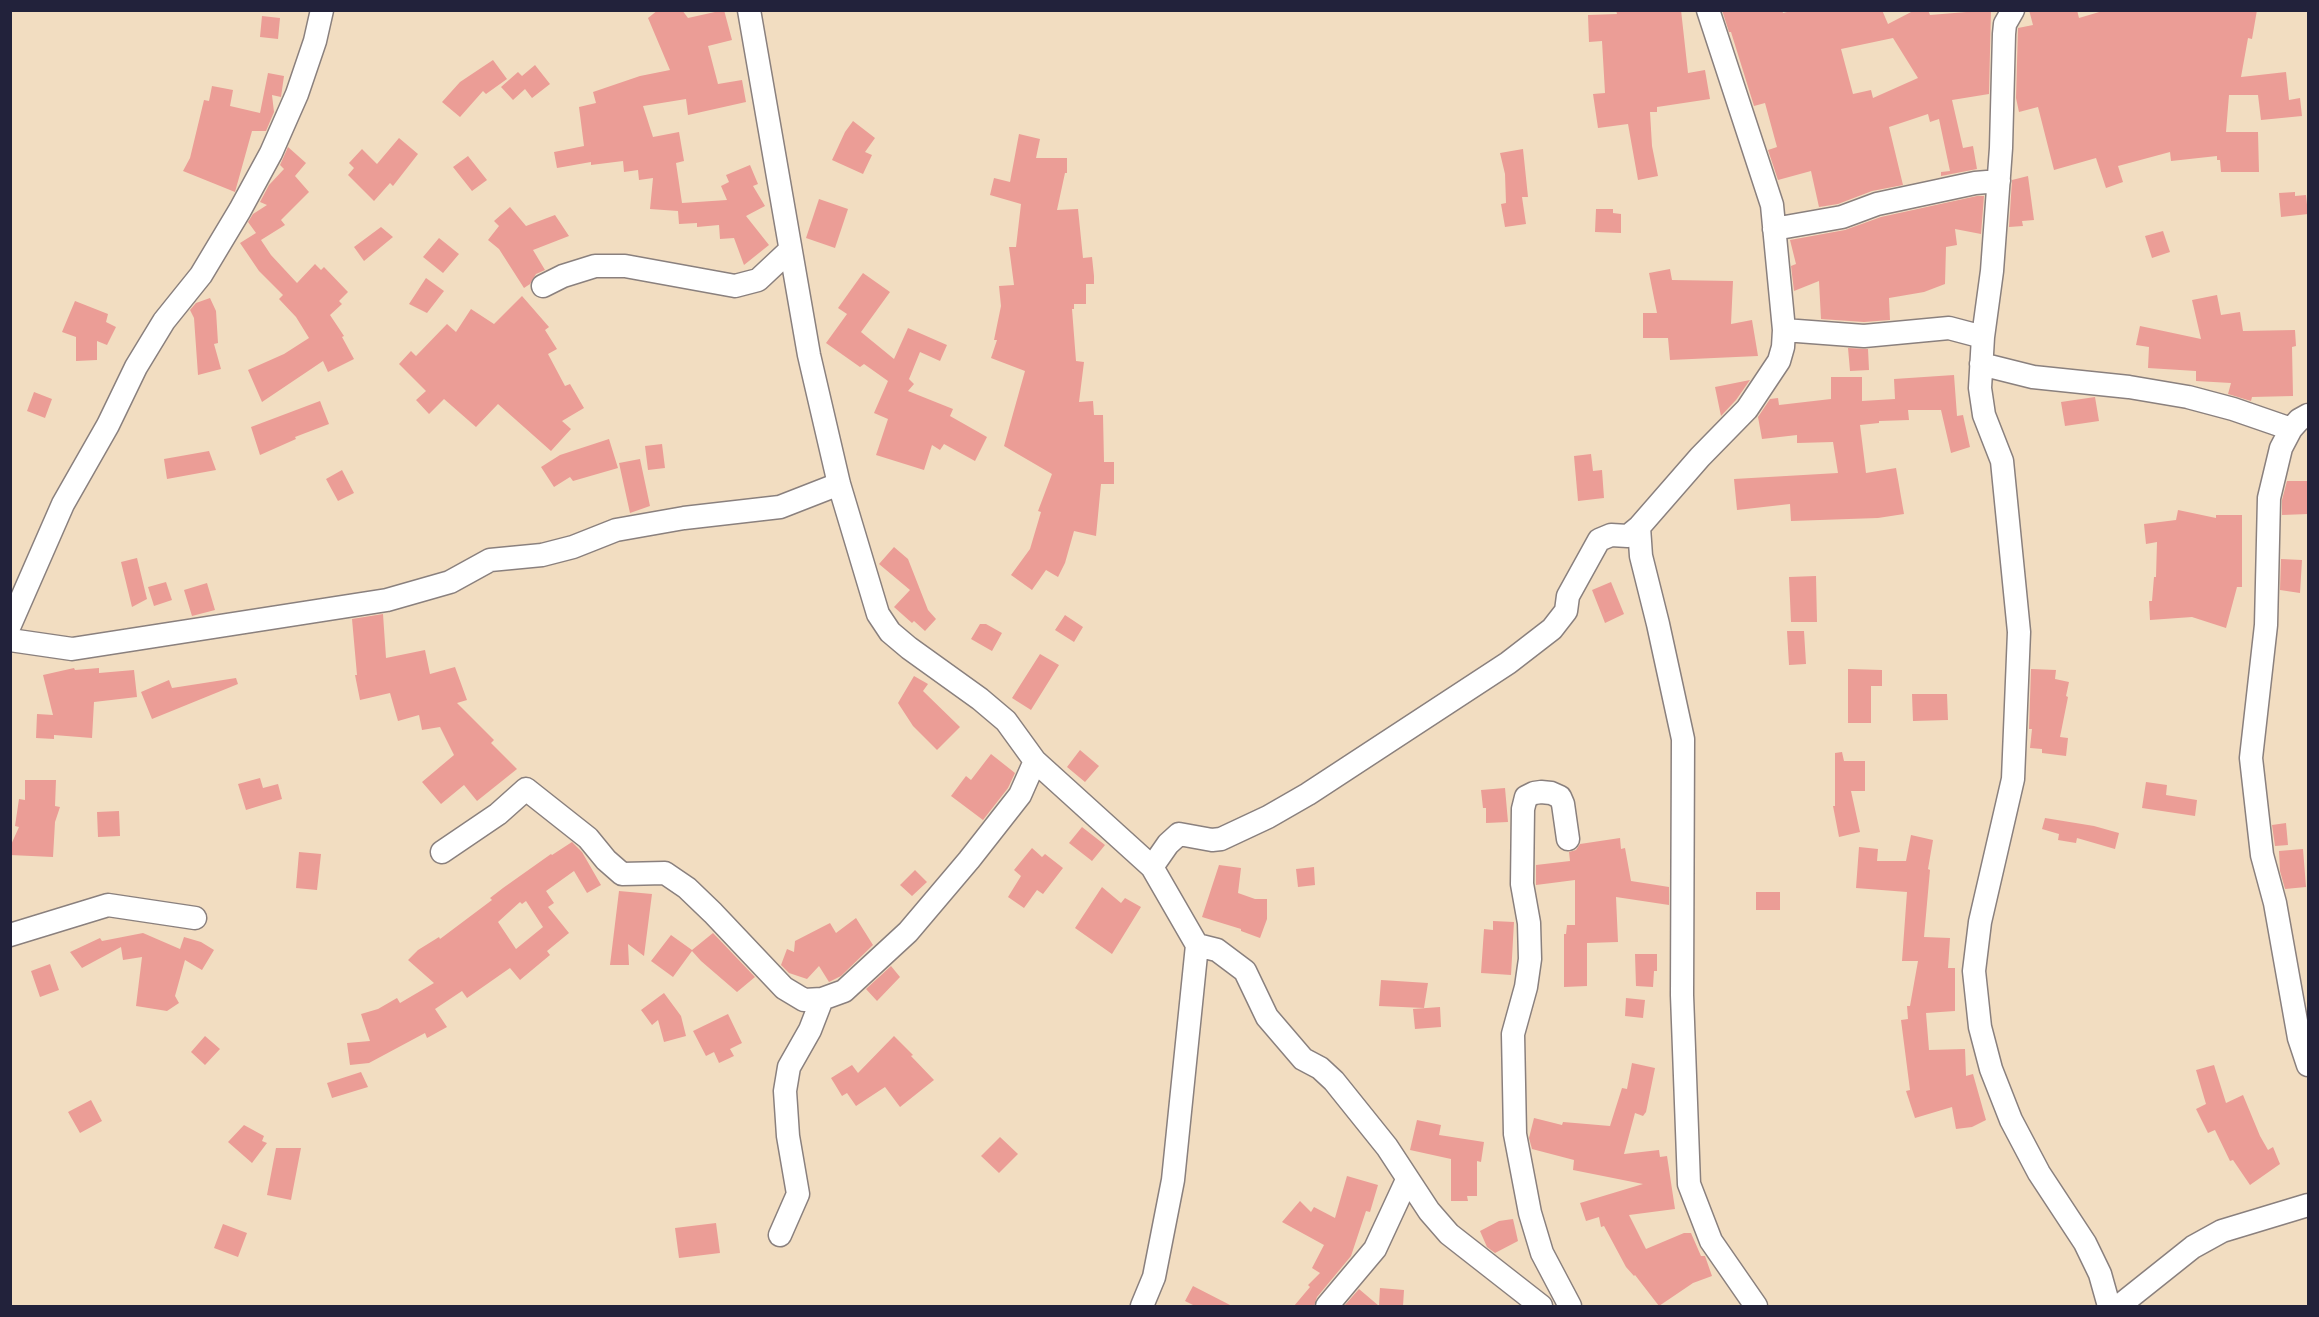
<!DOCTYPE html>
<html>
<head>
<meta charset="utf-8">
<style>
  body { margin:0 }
  #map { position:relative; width:2319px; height:1317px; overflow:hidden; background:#f2ddc1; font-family:Pangolin,sans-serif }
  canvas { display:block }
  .frame { position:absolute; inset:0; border:12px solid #22223b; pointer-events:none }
</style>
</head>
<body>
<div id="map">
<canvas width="2319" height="1317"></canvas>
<div class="frame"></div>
</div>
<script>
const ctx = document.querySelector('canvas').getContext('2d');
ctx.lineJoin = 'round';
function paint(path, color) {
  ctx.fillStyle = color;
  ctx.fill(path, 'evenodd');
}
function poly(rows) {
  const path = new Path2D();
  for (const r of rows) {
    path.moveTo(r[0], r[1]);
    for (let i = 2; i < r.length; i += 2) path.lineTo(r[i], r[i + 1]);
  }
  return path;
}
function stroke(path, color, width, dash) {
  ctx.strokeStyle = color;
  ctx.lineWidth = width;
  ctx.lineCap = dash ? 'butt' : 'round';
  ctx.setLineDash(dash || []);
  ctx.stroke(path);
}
const building = poly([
  [658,10,682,10,688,18,724,10,732,40,708,46,718,84,742,80,746,102,688,115,686,99,643,106,653,137,679,132,684,161,676,163,682,203,727,200,721,186,729,182,726,175,750,165,758,184,753,186,765,206,746,216,769,245,744,265,734,238,720,239,719,225,697,227,697,223,679,224,678,211,650,209,653,178,639,180,638,170,624,172,623,161,591,165,591,162,557,168,554,152,584,146,579,107,596,103,593,92,640,76,670,70,648,18],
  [1616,10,1681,10,1688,73,1705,70,1710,99,1657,107,1657,112,1650,112,1652,146,1658,176,1638,180,1628,124,1598,128,1593,94,1605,93,1602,41,1589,42,1588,15,1617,14],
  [1722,10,1782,10,1783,13,1795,10,1882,10,1888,24,1915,10,1928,10,1930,15,1991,10,1989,94,1952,100,1963,148,1973,146,1977,169,1941,176,1941,172,1950,171,1939,119,1930,122,1928,114,1889,127,1903,185,1872,191,1838,204,1819,207,1811,171,1778,180,1768,150,1777,147,1765,103,1754,106,1731,32,1729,32],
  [1893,38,1918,78,1873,98,1871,90,1853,94,1841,49],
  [2029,10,2077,10,2079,18,2106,10,2257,10,2252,39,2248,38,2241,77,2286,72,2289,100,2300,98,2302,116,2261,120,2258,95,2229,95,2226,132,2258,132,2259,172,2221,172,2220,160,2217,160,2217,156,2171,161,2170,152,2118,166,2123,182,2106,188,2096,158,2054,170,2038,107,2019,112,2016,98,2018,28,2033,25],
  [262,16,280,18,278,39,260,37],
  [493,60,507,79,486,94,483,91,460,117,442,102,460,82],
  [535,65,550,84,532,98,525,89,513,100,501,87,518,72,522,76],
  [268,73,284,76,281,97,272,95,274,112,266,131,252,131,235,192,183,171,190,158,204,100,209,101,212,86,233,90,230,106,260,113],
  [853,121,875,138,865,152,872,155,863,174,832,160,845,132],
  [1019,134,1040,139,1036,158,1067,158,1067,173,1065,173,1057,210,1078,209,1083,258,1092,257,1094,276,1094,284,1086,284,1086,304,1074,304,1074,309,1072,309,1076,361,1084,362,1079,402,1093,401,1094,415,1103,415,1104,462,1114,462,1114,484,1101,484,1096,536,1074,531,1065,563,1058,577,1046,570,1032,590,1011,575,1030,549,1041,512,1038,511,1052,474,1004,446,1025,371,991,358,997,340,994,340,1001,306,999,286,1014,285,1009,247,1016,247,1021,204,990,195,994,178,1010,182],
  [399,138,418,154,393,186,390,183,374,201,348,175,354,168,349,163,362,149,377,164],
  [288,147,306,163,295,176,309,192,281,220,285,225,261,240,271,255,297,283,315,264,321,270,324,267,348,292,339,301,342,304,330,315,344,336,342,337,354,359,328,372,323,361,262,402,248,370,284,354,309,338,296,317,279,299,283,295,259,271,240,243,256,233,248,222,253,214,267,205,260,202,269,185,284,169,280,165],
  [1523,149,1528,197,1522,197,1526,224,1505,227,1501,204,1506,203,1505,174,1500,153],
  [468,156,487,180,472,191,453,167],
  [2028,176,2034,220,2022,221,2023,226,2009,227,2012,180],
  [2295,192,2295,196,2306,195,2308,214,2281,217,2279,193],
  [1977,196,1984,196,1981,234,1955,229,1957,245,1946,247,1945,284,1924,292,1889,298,1890,320,1864,322,1821,319,1819,281,1794,291,1791,266,1796,264,1790,240,1845,230,1881,217],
  [819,199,848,209,835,248,806,238],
  [510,207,526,226,555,215,569,236,533,250,545,270,536,274,530,284,524,288,499,249,488,240,499,226,494,221],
  [1596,209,1613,209,1613,213,1621,214,1621,233,1595,232],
  [381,227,393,237,364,261,354,247],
  [2163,231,2170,252,2152,258,2145,236],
  [439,238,459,254,443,273,423,257],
  [1670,269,1672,280,1733,281,1731,324,1752,320,1758,356,1670,360,1668,338,1643,338,1643,313,1657,313,1649,273],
  [863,273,890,292,861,332,894,359,908,328,947,345,940,361,920,352,909,379,914,384,908,391,953,409,950,416,987,437,975,461,944,444,940,450,932,445,924,470,876,455,888,419,874,413,888,381,864,364,860,367,826,343,847,314,838,308],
  [426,278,444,291,427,313,409,304],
  [2217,295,2221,315,2240,312,2243,331,2295,330,2296,346,2292,347,2293,396,2252,397,2251,401,2228,394,2231,383,2196,381,2196,371,2148,368,2149,347,2136,345,2140,326,2201,339,2192,300],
  [522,296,549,327,545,330,557,349,548,354,565,386,570,384,584,408,562,421,571,429,551,451,498,404,476,427,444,399,429,414,416,400,426,391,399,364,411,351,416,356,447,324,456,332,471,309,494,324],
  [210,298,216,311,218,343,214,344,221,369,198,375,194,318,190,310,196,303],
  [75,301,108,314,106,322,116,327,107,345,97,341,97,360,76,361,76,337,62,332],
  [1848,348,1868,349,1869,370,1850,371],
  [1954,375,1957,416,1963,415,1970,447,1951,453,1941,410,1908,410,1909,420,1879,421,1879,423,1860,425,1866,473,1896,468,1904,514,1878,518,1791,521,1790,504,1737,510,1734,479,1838,473,1833,442,1797,443,1797,435,1762,439,1758,417,1770,399,1778,398,1779,405,1831,399,1831,377,1862,377,1862,401,1895,399,1894,379],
  [1750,380,1736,400,1721,416,1715,387],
  [34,392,52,399,45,418,27,411],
  [2095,397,2099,421,2065,426,2061,402],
  [320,401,329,424,295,437,296,439,260,455,251,427],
  [609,439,618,468,573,481,570,477,554,487,541,467,560,455],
  [662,444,665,468,648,470,645,446],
  [209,451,216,470,167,479,164,459],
  [1591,454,1593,471,1602,470,1604,498,1578,501,1574,456],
  [640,459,650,506,630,513,619,463],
  [342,470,354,493,338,501,326,479],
  [2287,481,2308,481,2308,514,2282,515,2282,500],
  [2178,510,2216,518,2216,515,2242,515,2242,587,2237,587,2226,628,2192,617,2150,620,2149,601,2152,601,2154,577,2156,577,2157,542,2146,544,2144,524,2176,520],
  [894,547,908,559,928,610,936,619,925,631,914,621,912,623,894,607,910,590,879,564],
  [137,558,147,599,132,607,121,562],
  [2281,559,2302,560,2300,593,2280,590],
  [1816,576,1817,622,1791,622,1789,577],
  [166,582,172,600,154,606,148,587],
  [1611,582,1624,614,1605,623,1592,590],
  [207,583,215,610,192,616,184,590],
  [383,614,386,658,425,650,430,674,455,667,467,700,457,703,494,740,491,743,517,769,477,801,464,785,441,804,422,782,454,755,440,727,422,730,419,715,398,721,390,693,360,700,355,675,357,675,352,619],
  [1065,615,1083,627,1074,642,1055,630],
  [980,624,986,624,1002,633,992,651,971,639],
  [1787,631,1804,631,1806,664,1789,665],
  [1040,654,1059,665,1031,710,1012,698],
  [74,668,75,670,99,668,99,673,134,670,137,697,94,702,92,738,54,735,54,739,36,738,37,714,53,715,43,675],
  [1848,669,1882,670,1882,686,1871,686,1871,723,1848,723],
  [2031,669,2056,670,2055,679,2069,682,2066,696,2068,697,2060,737,2068,738,2066,756,2042,753,2042,749,2030,748,2032,729,2029,729],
  [914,676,928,684,923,691,960,727,937,750,913,726,898,703],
  [236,678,238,684,152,719,141,692,169,680,172,688],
  [1912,694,1947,694,1948,720,1913,721],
  [1080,750,1099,766,1085,782,1067,767],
  [1842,752,1844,761,1865,761,1865,791,1851,791,1860,832,1839,837,1833,806,1835,806,1835,753],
  [991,754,1015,773,1008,788,983,820,951,796,966,776,971,780],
  [260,778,263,788,278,784,282,799,246,810,238,784],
  [25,780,56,780,55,806,60,807,55,822,53,857,10,855,10,847,19,827,15,826,19,799,25,800],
  [2146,782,2167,785,2166,795,2197,800,2195,816,2142,808],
  [1505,788,1508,822,1486,823,1486,808,1483,808,1481,790],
  [119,811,120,836,98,837,97,812],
  [2045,818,2094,826,2119,833,2115,849,2077,838,2076,843,2058,840,2059,834,2042,829],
  [2286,823,2288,845,2275,846,2272,825],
  [1082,827,1105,845,1092,861,1069,843],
  [1911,835,1933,840,1928,869,1930,870,1924,937,1950,938,1948,968,1955,968,1955,1011,1926,1013,1929,1050,1965,1049,1966,1076,1973,1074,1986,1120,1972,1127,1956,1129,1952,1107,1915,1118,1906,1091,1910,1090,1901,1020,1908,1019,1907,1006,1910,1006,1918,961,1902,961,1907,892,1856,888,1859,847,1878,849,1877,861,1906,861],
  [1620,838,1621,849,1625,848,1631,881,1669,887,1669,905,1616,897,1618,942,1587,943,1587,986,1564,987,1564,934,1566,934,1567,925,1575,925,1575,880,1536,885,1536,865,1570,861,1569,852,1576,850,1580,844],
  [572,842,582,852,601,885,587,893,574,871,546,891,554,903,548,907,569,933,547,951,550,955,520,980,510,968,467,998,462,991,435,1009,447,1027,427,1038,425,1033,369,1063,350,1065,347,1043,370,1041,361,1014,378,1009,397,998,400,1003,434,983,408,960,418,950,439,937,440,939,492,900,490,898,503,888,551,854,552,855],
  [526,901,543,927,516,949,498,922,520,902,522,904],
  [1032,848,1042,857,1045,854,1063,868,1043,894,1037,890,1024,908,1008,897,1021,876,1014,870],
  [2303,849,2306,887,2285,889,2280,871,2279,851],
  [299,852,321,854,317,890,296,888],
  [1219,865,1241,868,1238,893,1255,899,1267,899,1267,919,1260,938,1241,931,1241,929,1202,917],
  [1314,867,1315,885,1298,887,1296,869],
  [915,870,927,882,912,896,900,885],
  [1102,887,1121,903,1125,898,1141,907,1112,954,1075,928],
  [619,891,652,894,644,956,628,944,629,965,610,965],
  [1756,892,1780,892,1780,910,1756,910],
  [856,918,873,945,841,976,829,982,819,966,807,979,789,973,781,965,787,949,794,952,795,941,830,923,836,933],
  [1493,921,1514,922,1511,975,1481,973,1484,929,1493,930],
  [143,933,180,949,184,937,201,942,214,950,202,970,185,960,175,996,179,1003,167,1011,136,1006,142,957,123,960,121,947,82,968,70,952,100,938,102,941],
  [713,933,755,977,737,992,701,961,692,951,673,977,651,961,671,935,692,950],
  [1635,954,1657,954,1657,971,1654,971,1653,987,1636,986],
  [50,964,59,990,40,997,31,971],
  [891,966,900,977,877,1001,866,989],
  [1381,980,1428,983,1424,1008,1379,1006],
  [664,993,681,1016,686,1036,664,1042,658,1020,652,1025,641,1010],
  [1626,998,1645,1000,1643,1018,1625,1016],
  [1440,1007,1441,1027,1415,1029,1413,1009],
  [728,1014,742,1043,730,1049,734,1056,719,1063,714,1052,706,1056,693,1031],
  [205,1036,220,1049,205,1065,191,1052],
  [894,1036,913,1055,911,1056,934,1080,900,1107,885,1087,856,1106,847,1093,842,1096,831,1078,852,1065,858,1073],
  [1632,1063,1655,1068,1646,1112,1643,1116,1635,1113,1624,1154,1659,1150,1660,1157,1667,1156,1675,1209,1629,1215,1646,1249,1684,1233,1691,1233,1701,1256,1705,1256,1712,1276,1693,1283,1659,1306,1635,1275,1634,1276,1626,1267,1604,1226,1601,1227,1599,1217,1586,1221,1580,1203,1643,1184,1573,1170,1574,1160,1532,1149,1529,1138,1534,1118,1562,1125,1563,1122,1610,1126,1622,1088,1627,1089],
  [2214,1065,2226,1103,2243,1095,2260,1136,2268,1150,2273,1147,2280,1164,2250,1185,2233,1160,2230,1161,2215,1130,2208,1133,2196,1109,2206,1104,2196,1070],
  [361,1072,368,1087,332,1098,327,1083],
  [91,1100,102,1121,80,1133,68,1112],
  [1417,1120,1441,1125,1439,1135,1484,1142,1481,1162,1477,1161,1477,1196,1467,1196,1468,1201,1451,1201,1451,1159,1410,1150],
  [244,1125,264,1136,262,1141,267,1143,252,1163,228,1142],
  [1000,1137,1018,1154,999,1173,981,1156],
  [276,1148,301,1148,291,1200,267,1195],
  [1347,1176,1378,1185,1370,1212,1366,1211,1351,1256,1317,1297,1314,1306,1294,1306,1310,1287,1308,1285,1320,1273,1312,1268,1324,1245,1282,1222,1300,1201,1311,1212,1314,1207,1335,1218],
  [1513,1219,1518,1241,1495,1253,1487,1247,1480,1231,1499,1221],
  [716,1223,720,1253,679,1258,675,1228],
  [223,1224,247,1233,238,1257,214,1248],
  [1193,1286,1232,1306,1195,1306,1185,1301],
  [1380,1288,1404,1290,1403,1306,1344,1306,1359,1289,1379,1306]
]);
const minor = poly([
  [749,10,809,355,839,484,878,614,890,632,909,648,980,699,1006,721,1035,761,1152,867,1197,945,1217,950,1245,971,1267,1017,1303,1059,1320,1068,1334,1081,1387,1147,1429,1211,1449,1234,1541,1306],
  [2013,10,2005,24,2004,34,2001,148,1992,271,1983,337,1980,388,1984,415,2002,461,2019,632,2013,779,1980,922,1974,971,1980,1027,1991,1069,2011,1120,2039,1173,2085,1243,2100,1274,2109,1306],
  [1774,229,1842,217,1877,204,1975,183,1999,181],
  [543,286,563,276,595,266,625,266,735,286,758,280,790,250],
  [1784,330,1864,336,1949,328,1983,337],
  [1981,364,2033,377,2129,387,2188,397,2233,409,2291,429],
  [2308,415,2299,420,2291,429,2281,448,2269,498,2266,625,2251,758,2262,855,2275,903,2299,1038,2308,1065],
  [1639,527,1641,556,1658,624,1683,739,1682,995,1689,1184,1711,1241,1756,1306],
  [10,625,63,504,108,425,136,367,164,321,201,275,240,210,271,153,297,94,315,41,322,10],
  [10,640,72,649,387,600,450,582,490,560,542,555,573,547,616,530,684,518,780,507,839,484],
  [1568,839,1563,804,1560,797,1551,793,1541,792,1534,793,1526,797,1523,809,1522,884,1529,923,1530,959,1526,987,1513,1034,1515,1134,1530,1213,1542,1253,1570,1306],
  [442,852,498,814,526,789,588,838,606,860,622,874,665,873,687,888,713,913,784,988,804,1000,822,999,844,991,908,932,969,860,1020,795,1035,761],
  [1152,867,1168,844,1179,834,1212,840,1221,839,1268,817,1308,794,1508,663,1552,629,1566,611,1568,596,1599,540,1611,535,1628,536,1639,527,1700,457,1747,409,1779,361,1783,347,1784,330,1772,205,1708,10],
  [10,935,108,905,195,918],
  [780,1235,798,1194,788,1136,785,1091,789,1067,810,1030,822,999],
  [1142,1306,1154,1277,1173,1180,1197,945],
  [1327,1306,1375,1249,1407,1180],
  [2119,1306,2193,1247,2222,1231,2308,1205]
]);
paint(building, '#eb9d96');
stroke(minor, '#8a807e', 25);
stroke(minor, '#fff', 22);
</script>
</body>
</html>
